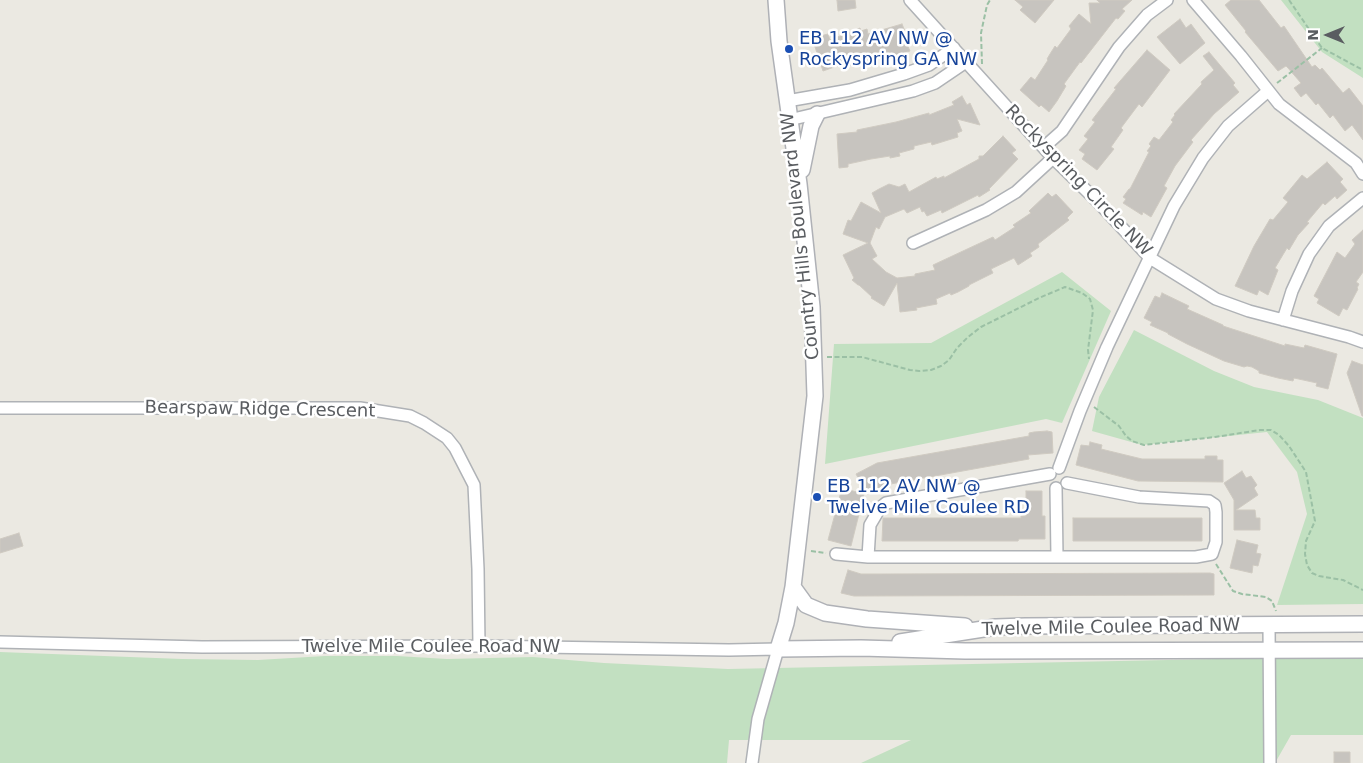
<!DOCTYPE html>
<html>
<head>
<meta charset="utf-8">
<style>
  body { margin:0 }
  #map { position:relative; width:1363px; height:763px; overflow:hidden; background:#ebe9e2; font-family:"DejaVu Sans",sans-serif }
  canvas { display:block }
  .north { position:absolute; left:1303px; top:10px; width:50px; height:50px; -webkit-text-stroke:4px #fff; paint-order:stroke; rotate:270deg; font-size:14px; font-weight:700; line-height:20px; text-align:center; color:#5a5d61 }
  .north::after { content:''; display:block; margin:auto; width:18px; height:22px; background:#5a5d61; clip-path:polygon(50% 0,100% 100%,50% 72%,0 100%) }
</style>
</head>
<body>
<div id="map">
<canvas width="1363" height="763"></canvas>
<div class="north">N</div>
</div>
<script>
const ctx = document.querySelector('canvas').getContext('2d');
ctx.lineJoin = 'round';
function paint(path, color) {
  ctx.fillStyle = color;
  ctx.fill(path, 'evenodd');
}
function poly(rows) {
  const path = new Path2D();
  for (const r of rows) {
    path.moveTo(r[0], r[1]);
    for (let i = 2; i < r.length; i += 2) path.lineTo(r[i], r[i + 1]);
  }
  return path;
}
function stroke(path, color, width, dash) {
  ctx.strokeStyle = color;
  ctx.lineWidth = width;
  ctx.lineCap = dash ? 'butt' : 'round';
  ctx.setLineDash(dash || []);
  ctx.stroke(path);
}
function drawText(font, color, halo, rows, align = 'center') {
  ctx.font = font + ' "DejaVu Sans",sans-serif';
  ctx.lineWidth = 5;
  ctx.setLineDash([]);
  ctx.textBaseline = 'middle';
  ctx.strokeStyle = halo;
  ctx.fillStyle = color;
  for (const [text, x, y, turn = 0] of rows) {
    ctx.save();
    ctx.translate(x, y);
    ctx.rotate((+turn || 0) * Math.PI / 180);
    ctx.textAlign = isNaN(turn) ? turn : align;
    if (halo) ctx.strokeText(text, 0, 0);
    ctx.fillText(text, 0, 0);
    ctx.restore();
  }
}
const green = poly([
  [1281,0,1363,0,1363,78,1322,52],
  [1062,272,1111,311,1062,423,1046,419,825,464,834,344,931,343],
  [1134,330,1214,371,1254,387,1318,400,1363,418,1363,604,1277,605,1307,514,1297,472,1267,432,1142,445,1092,431,1099,397],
  [0,652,182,659,258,660,325,656,397,656,447,659,533,657,604,663,728,669,1363,656,1363,735,1291,735,1275,763,861,763,911,740,729,740,727,763,0,763]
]);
const building = poly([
  [837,0,855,0,856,8,838,11,837,0],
  [1015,0,1054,0,1035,23,1020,10,1023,7,1015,0],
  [1097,0,1132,0,1122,9,1125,11,1118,19,1116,18,1081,63,1080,62,1064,84,1066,86,1057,101,1049,112,1041,105,1039,107,1020,90,1031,77,1035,80,1048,60,1047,59,1050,54,1055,46,1057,48,1071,29,1069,26,1079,14,1091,24,1089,3,1100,3,1097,0],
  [1231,0,1259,0,1281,28,1284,26,1312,67,1315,65,1320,70,1322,68,1343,93,1349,88,1363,106,1363,140,1352,125,1345,131,1333,115,1330,118,1318,103,1316,105,1306,93,1301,97,1294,88,1301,83,1288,68,1286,66,1278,71,1245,32,1246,31,1225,5,1231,0],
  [1180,19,1186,28,1191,24,1205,43,1180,64,1157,37,1180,19],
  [902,24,909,41,906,42,910,51,881,60,879,57,862,64,861,61,844,68,843,64,823,71,812,38,828,34,830,40,860,28,861,31,867,29,868,34,902,24],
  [1147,50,1170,70,1142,107,1139,104,1121,128,1123,130,1111,147,1114,149,1097,170,1082,159,1085,154,1079,150,1088,139,1084,136,1095,122,1092,120,1116,89,1114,88,1147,50],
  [1209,52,1235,83,1233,85,1239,92,1214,114,1191,140,1193,142,1175,166,1164,186,1167,188,1151,217,1143,212,1142,215,1123,203,1126,199,1123,197,1129,189,1130,189,1149,152,1147,151,1151,146,1149,144,1154,137,1159,140,1173,122,1171,120,1175,115,1174,114,1202,84,1201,82,1214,70,1203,56,1209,52],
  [962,96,967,105,970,103,980,125,957,119,962,131,957,133,958,137,932,145,931,142,914,146,914,149,899,153,900,156,890,158,890,156,871,159,848,164,848,167,839,168,837,134,857,132,857,130,896,122,929,113,929,115,954,105,952,102,962,96],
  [1003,136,1016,150,1012,153,1018,159,989,189,990,190,979,197,978,195,942,213,941,210,927,216,924,211,922,212,920,207,907,213,904,209,885,217,879,229,876,227,870,243,877,256,872,259,886,272,897,278,915,276,915,274,935,270,933,265,993,237,995,240,1015,227,1013,225,1031,213,1029,211,1048,193,1052,197,1056,194,1073,212,1067,218,1069,220,1038,244,1039,247,1030,253,1032,256,1018,265,1014,258,991,269,993,273,969,285,969,286,958,292,951,295,950,293,936,299,937,304,916,308,917,310,900,312,897,283,884,306,871,298,872,297,859,285,858,285,852,280,854,278,843,255,868,243,843,234,848,220,851,221,861,202,881,213,872,193,879,189,889,184,899,187,905,184,909,192,936,177,937,179,944,176,944,178,979,159,979,156,983,156,1003,136],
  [1327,162,1343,179,1340,182,1347,190,1337,199,1335,196,1325,205,1323,203,1307,222,1309,223,1298,235,1289,250,1287,248,1275,268,1278,270,1268,295,1259,290,1257,295,1235,286,1254,246,1270,219,1273,220,1288,202,1283,198,1302,175,1307,179,1327,162],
  [1363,230,1363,272,1356,282,1359,284,1357,288,1358,289,1347,310,1343,308,1339,316,1317,303,1319,299,1314,296,1337,252,1345,258,1355,244,1352,240,1363,230],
  [1162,293,1189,306,1187,309,1223,325,1223,326,1285,346,1285,344,1304,348,1305,345,1337,354,1328,389,1316,386,1317,383,1294,378,1293,381,1278,378,1259,373,1259,371,1252,367,1247,366,1244,367,1224,361,1187,344,1168,334,1168,333,1150,325,1152,322,1144,318,1155,296,1160,298,1162,293],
  [1352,361,1363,365,1363,416,1362,416,1347,373,1352,361],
  [1047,431,1052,432,1053,453,1028,455,1029,459,885,485,867,494,856,474,877,463,1029,436,1029,433,1034,432,1047,431],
  [1090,442,1102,445,1101,449,1142,459,1205,459,1205,456,1217,456,1217,460,1223,460,1223,482,1138,481,1076,465,1081,445,1089,446,1090,442],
  [1242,471,1246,478,1251,476,1257,485,1254,488,1258,495,1236,510,1255,510,1256,518,1260,518,1260,530,1234,530,1234,500,1224,483,1242,471],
  [842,488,864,494,851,546,828,540,842,488],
  [1026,491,1042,491,1042,516,1045,516,1045,539,1019,539,1018,541,882,541,883,518,1021,518,1021,516,1026,516,1026,491],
  [1073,518,1202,518,1202,541,1073,541,1073,518],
  [19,533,23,546,0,553,0,539,19,533],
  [1237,540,1258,545,1256,553,1261,554,1258,566,1253,565,1252,573,1230,568,1237,540],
  [848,570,861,574,882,574,1210,573,1214,574,1214,595,854,596,841,593,848,570],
  [1334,752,1350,752,1350,763,1334,763,1334,752]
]);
const path = poly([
  [1289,0,1322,48,1363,70],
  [982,64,981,33,987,5,990,0],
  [1277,83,1322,48],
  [827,357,862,357,910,370,919,371,931,370,941,366,949,360,957,348,968,337,981,327,1039,298,1065,287,1082,293,1090,299,1093,310,1088,350,1089,359],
  [1094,407,1119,426,1126,436,1132,441,1144,445,1215,437,1260,430,1271,430,1279,435,1289,446,1306,472,1315,521,1306,541,1305,554,1307,565,1312,573,1319,576,1343,580,1363,590],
  [811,551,826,553],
  [1216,564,1233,591,1242,594,1266,597,1272,601,1276,611]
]);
const street = poly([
  [910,0,1053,158,1098,202,1150,258,1216,299,1249,311,1349,337,1363,342],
  [1193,0,1241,56,1279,104,1356,163,1363,174],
  [787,101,850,90,904,74,929,65,954,48],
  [789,120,913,91,935,83,966,62],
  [1044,147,1062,131,1119,47,1147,15,1167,0],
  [913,243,986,210,1016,192,1053,158],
  [1283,320,1292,291,1309,254,1329,226,1363,198],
  [0,408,360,408,410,416,424,423,447,438,455,448,474,485,478,569,479,646],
  [1059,468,1080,411,1107,347,1174,206,1203,158,1228,126,1268,91],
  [1056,488,1057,557],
  [836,554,868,557,1196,557,1212,554,1216,542,1216,512,1215,505,1209,501,1139,497,1067,483],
  [868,557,870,525,880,508,886,503,1050,474],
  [1269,625,1270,763],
  [0,642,202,647,479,646,729,650,778,649,758,719,752,763]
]);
const secondary = poly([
  [776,0,779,41,799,184,812,307,815,396,793,587,786,623,778,649,861,648,965,651,1363,650],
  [802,170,811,126,817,114],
  [793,587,806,605,825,613,867,619,965,626],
  [900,642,996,627,1025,626,1363,624]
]);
const markers = [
  [789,49,5,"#1a4fb4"],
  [817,497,5,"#1a4fb4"]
];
const transitNames = [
  ["EB 112 AV NW @",799,39],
  ["Rockyspring GA NW",799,60],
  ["EB 112 AV NW @",827,487],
  ["Twelve Mile Coulee RD",827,508]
];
const streetNames = [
  ["Rockyspring Circle NW",1078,181,46],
  ["Country Hills Boulevard NW",801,236,-96],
  ["Bearspaw Ridge Crescent",260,410,1],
  ["Twelve Mile Coulee Road NW",1111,628,-1],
  ["Twelve Mile Coulee Road NW",431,647]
];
paint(green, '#c2e0c1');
paint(building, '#c7c4bf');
stroke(building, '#cfcac1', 1);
stroke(street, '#afb2b6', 14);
stroke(secondary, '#afb1b6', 18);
stroke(path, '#9bc0a5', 2, [5, 2.5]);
stroke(street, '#fff', 11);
stroke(secondary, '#fff', 15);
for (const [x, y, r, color] of markers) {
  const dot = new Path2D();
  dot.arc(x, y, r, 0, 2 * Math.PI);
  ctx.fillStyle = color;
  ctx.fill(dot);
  stroke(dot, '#fff', 2);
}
drawText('18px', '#164399', '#fff', transitNames, 'left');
drawText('18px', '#5a5d61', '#fff', streetNames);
</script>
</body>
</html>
